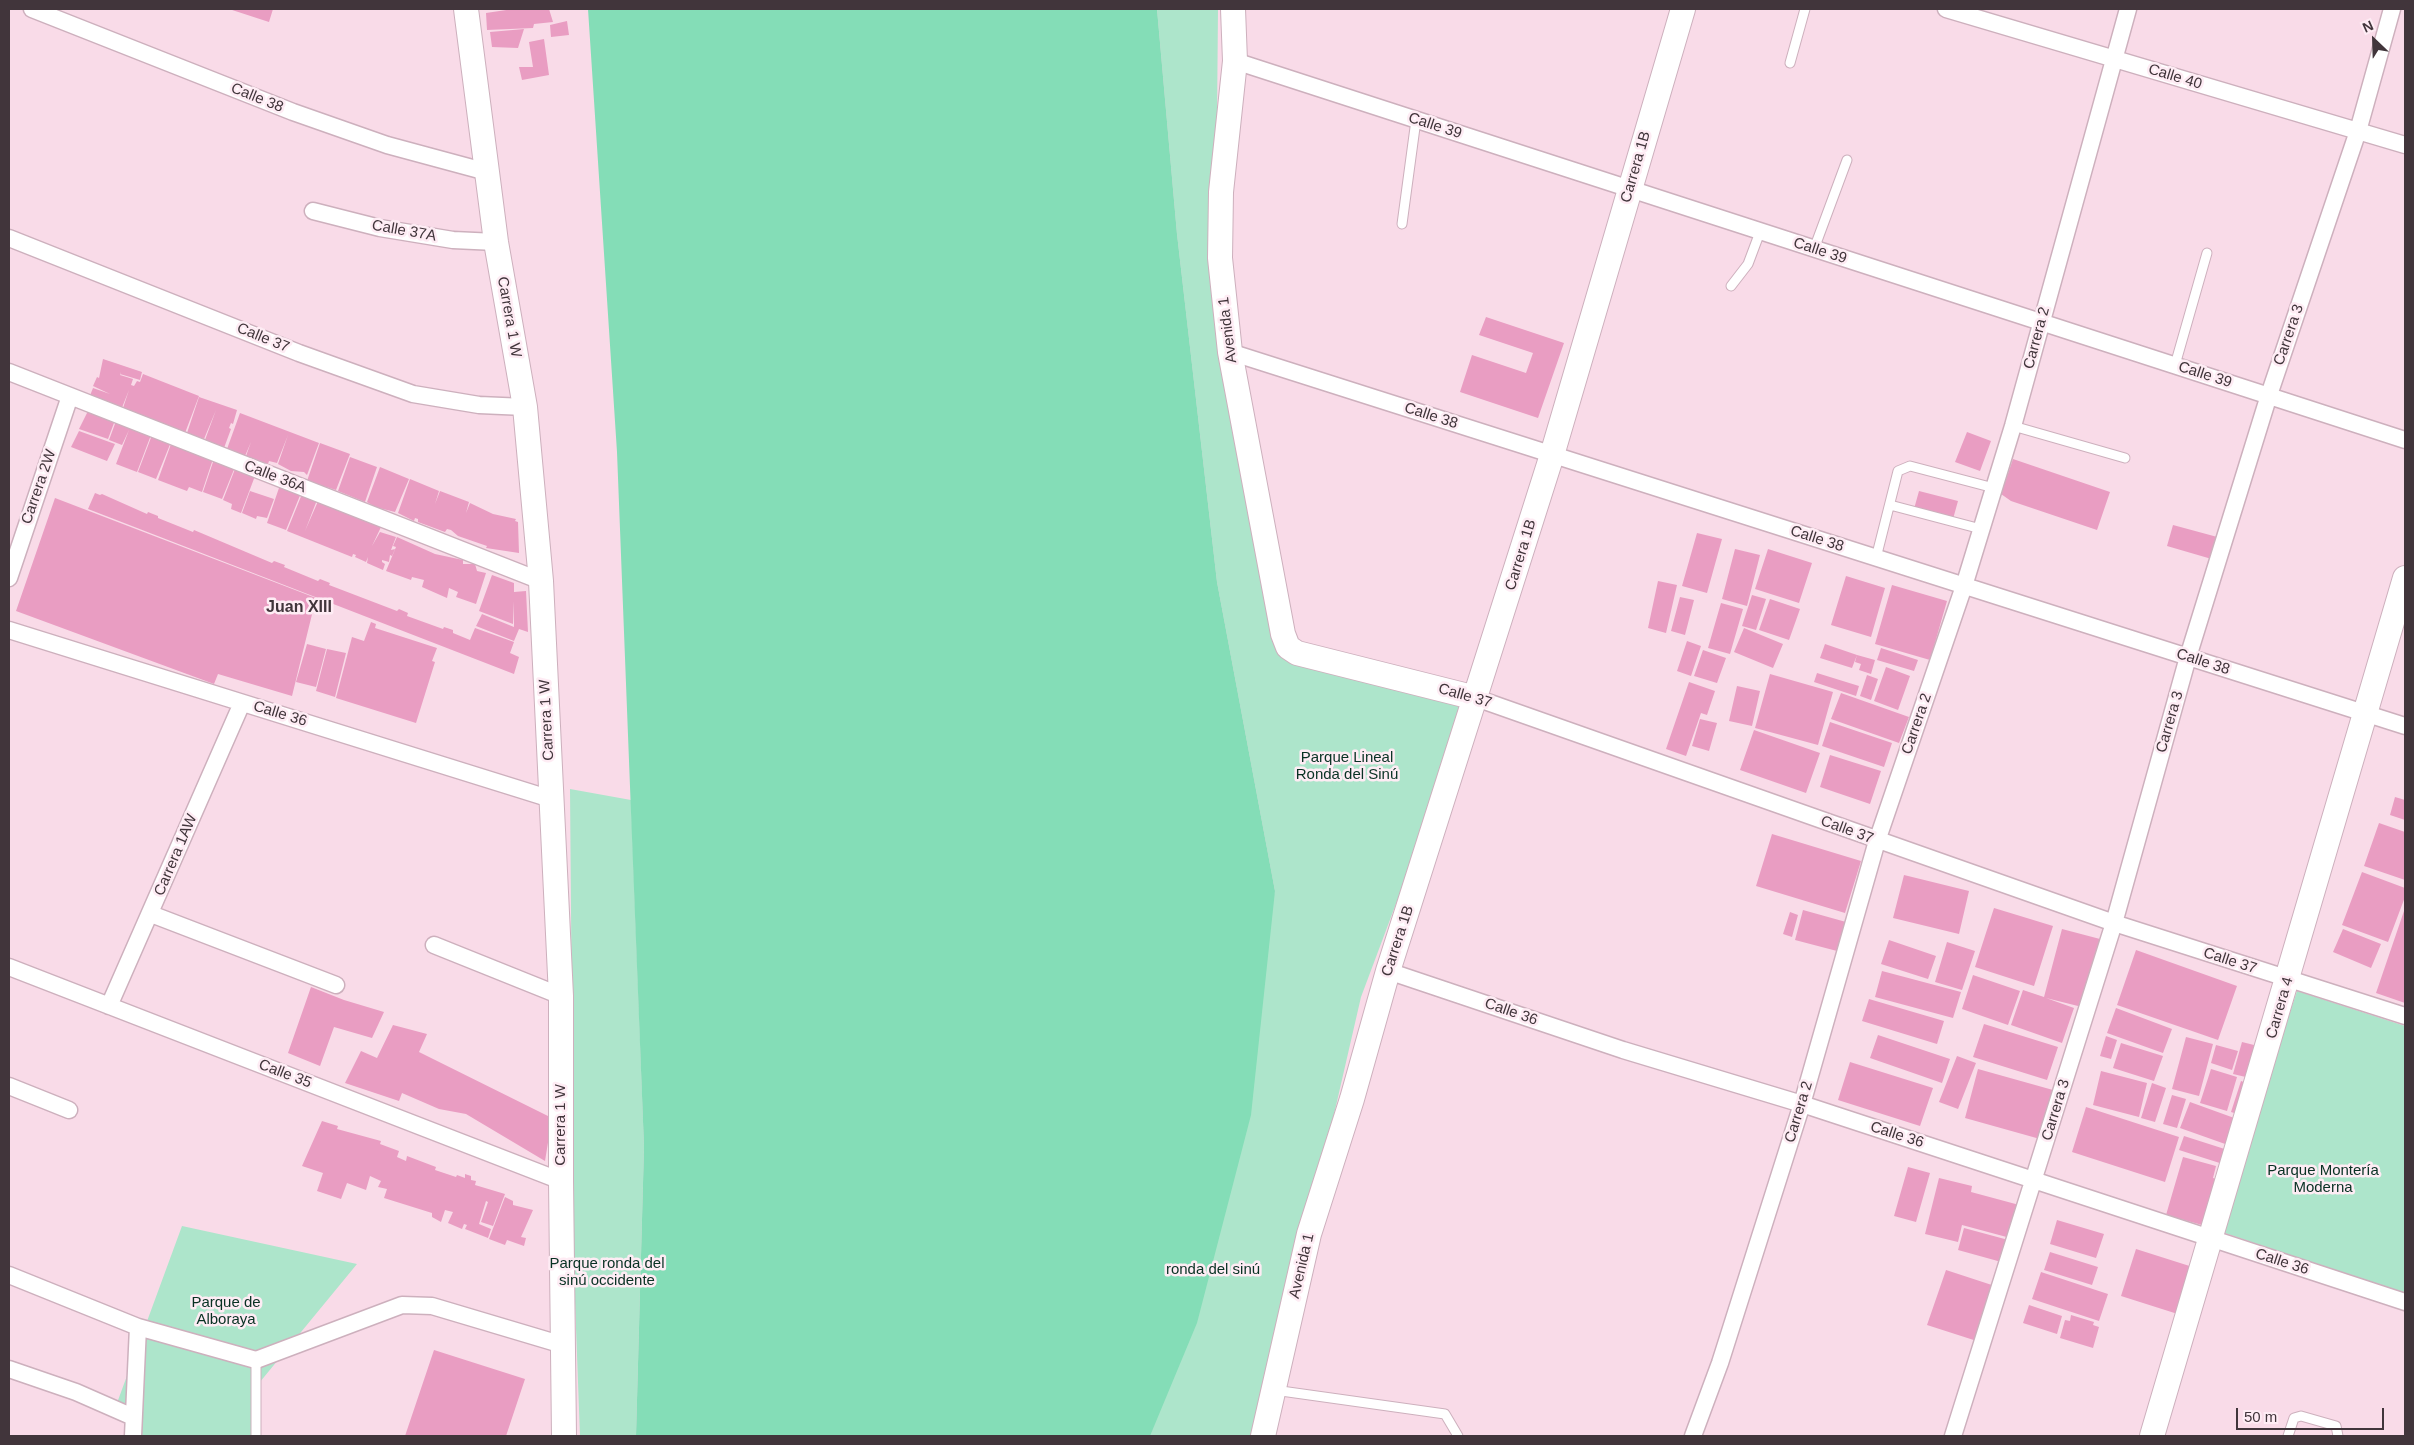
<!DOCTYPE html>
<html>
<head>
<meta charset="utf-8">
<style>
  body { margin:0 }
  #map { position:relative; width:2414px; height:1445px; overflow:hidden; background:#f9dbe8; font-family:Arial,sans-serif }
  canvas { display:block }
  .frame { position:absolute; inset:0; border:10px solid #41353b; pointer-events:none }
  .north { position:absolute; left:2349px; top:15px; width:50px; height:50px; -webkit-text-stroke:4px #feecf4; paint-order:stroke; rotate:336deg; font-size:14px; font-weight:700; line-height:20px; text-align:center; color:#41353b }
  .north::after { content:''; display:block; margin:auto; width:18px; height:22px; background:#41353b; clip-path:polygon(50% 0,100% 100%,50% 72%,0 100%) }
  .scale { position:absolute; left:2236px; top:1408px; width:148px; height:22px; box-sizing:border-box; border:2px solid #41353b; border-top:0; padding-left:6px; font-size:15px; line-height:18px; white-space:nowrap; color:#41353b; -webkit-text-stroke:4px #feecf4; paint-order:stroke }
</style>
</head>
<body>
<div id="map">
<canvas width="2414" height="1445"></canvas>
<div class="frame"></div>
<div class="north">N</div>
<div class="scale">50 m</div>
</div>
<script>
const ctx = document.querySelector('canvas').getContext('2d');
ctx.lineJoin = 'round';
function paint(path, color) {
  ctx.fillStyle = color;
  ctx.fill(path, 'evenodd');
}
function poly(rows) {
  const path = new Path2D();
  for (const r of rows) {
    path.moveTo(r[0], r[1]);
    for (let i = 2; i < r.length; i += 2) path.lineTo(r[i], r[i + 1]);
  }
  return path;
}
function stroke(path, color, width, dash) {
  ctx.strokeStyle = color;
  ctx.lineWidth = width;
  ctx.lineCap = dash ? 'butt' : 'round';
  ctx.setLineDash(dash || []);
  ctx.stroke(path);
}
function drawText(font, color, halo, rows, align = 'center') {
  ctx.font = font + ' Arial,sans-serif';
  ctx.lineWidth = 5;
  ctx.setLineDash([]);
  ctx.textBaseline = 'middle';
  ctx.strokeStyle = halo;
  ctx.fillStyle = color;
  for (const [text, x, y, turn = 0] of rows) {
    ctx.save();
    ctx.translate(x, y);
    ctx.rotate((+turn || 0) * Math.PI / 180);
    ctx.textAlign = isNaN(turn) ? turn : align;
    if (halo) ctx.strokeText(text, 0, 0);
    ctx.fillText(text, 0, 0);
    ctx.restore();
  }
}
const green = poly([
  [1157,9,1218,9,1216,230,1282,647,1472,701,1361,997,1260,1436,1118,1436,1275,891,1217,582,1177,234],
  [570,789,631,800,644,1147,636,1436,580,1436,574,1274],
  [2297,991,2405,1026,2405,1294,2219,1231],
  [182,1226,357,1264,255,1388,254,1436,131,1436,130,1421,117,1403]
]);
const water = poly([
  [588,9,1157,9,1177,234,1217,582,1275,891,1251,1115,1197,1323,1150,1436,636,1436,644,1147,617,452]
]);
const building = poly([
  [229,9,273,9,269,22],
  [513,9,549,9,553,22,534,24,533,28,487,30,486,13],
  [567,21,569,35,551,37,550,25],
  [524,29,518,48,492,47,490,32],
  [544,39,549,75,522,80,519,67,533,67,529,42],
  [1486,317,1564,343,1538,418,1460,392,1472,355,1526,373,1533,353,1479,335],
  [103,359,142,372,140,380,120,374,121,372,114,393,120,375,133,379,131,385,134,386,137,381,140,382,143,374,199,396,185,433,122,411,129,390,121,410,89,398,93,388,110,394,93,386,97,377,99,378],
  [199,397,237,410,233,424,231,423,229,428,231,429,224,448,205,440,216,410,204,439,187,433],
  [88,411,114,423,108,439,79,429],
  [240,413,319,443,307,475,304,472,291,471,278,464,288,435,277,463,269,461,268,464,246,456,251,442,245,456,227,449],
  [116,421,151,435,137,472,116,464,129,430,122,445,109,440],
  [79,431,115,444,107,461,71,447],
  [1967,432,1991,441,1980,471,1955,462],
  [152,435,171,442,156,479,138,472],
  [320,443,350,454,336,490,307,481],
  [171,444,213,459,202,492,189,487,187,491,179,488,190,454,179,488,158,480],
  [350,457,377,467,365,502,338,491],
  [214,459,235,467,222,499,203,492],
  [2013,459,2110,492,2097,530,2011,501,2001,494],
  [380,467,409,479,395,512,375,507,367,502],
  [235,469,255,476,241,513,231,509,232,504,223,500],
  [410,479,439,491,435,504,440,491,469,502,466,513,470,503,493,514,516,519,515,521,518,522,519,553,486,548,487,546,458,536,451,530,447,529,445,532,418,522,418,519,415,518,414,521,398,513],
  [280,485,301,493,286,530,267,523],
  [250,491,274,499,267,518,257,516,256,519,242,513],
  [1919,491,1958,501,1953,519,1914,509],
  [95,493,100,495,102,494,147,514,148,512,158,516,158,518,193,532,194,530,272,563,274,561,285,565,284,567,318,581,320,579,330,583,329,585,397,611,399,609,408,613,407,616,443,629,444,627,453,630,453,633,470,640,475,628,514,642,510,653,519,657,514,674,88,509],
  [302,494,317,500,305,531,319,499,333,505,331,508,335,507,344,513,346,511,360,519,381,527,372,546,380,532,396,537,391,550,395,549,392,556,390,555,389,562,382,560,382,562,385,564,383,570,367,563,368,557,366,562,355,557,356,555,353,554,352,557,287,531],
  [55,498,316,598,292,696,218,674,214,684,16,611],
  [2173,525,2221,538,2215,560,2167,546],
  [1697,533,1722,539,1707,593,1682,586],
  [397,537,435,554,463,560,463,564,475,564,477,571,486,573,476,604,456,597,458,592,449,588,447,598,422,587,424,580,412,577,411,580,386,571,396,547,393,546],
  [1735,549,1760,555,1747,606,1722,599],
  [1768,549,1812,563,1799,603,1755,589],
  [492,575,514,583,514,592,526,591,528,632,519,629,514,641,476,626,482,614,514,627,514,601,513,624,479,611],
  [1846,576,1885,588,1871,637,1831,625],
  [1658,581,1677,585,1666,633,1648,628],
  [1892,585,1947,601,1930,660,1875,644],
  [1752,595,1766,599,1756,630,1742,626],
  [1680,597,1694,600,1685,635,1671,631],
  [1770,599,1800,609,1789,640,1759,630],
  [1721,603,1743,609,1730,654,1708,648],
  [371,622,376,624,375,628,437,648,432,661,435,662,416,723,336,698,352,637,364,641],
  [1744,628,1783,644,1773,668,1734,652],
  [1687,641,1701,646,1691,676,1677,671],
  [307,644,326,649,316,687,296,682],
  [1825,644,1857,655,1852,668,1820,658],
  [1881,648,1918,660,1914,671,1877,660],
  [327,649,346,653,335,697,316,691],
  [1703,650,1726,658,1717,683,1694,676],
  [1857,655,1875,660,1871,674,1859,670,1861,664,1855,662],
  [1886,667,1910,676,1898,710,1874,701],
  [1817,673,1859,686,1856,696,1814,682],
  [1770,674,1833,692,1818,745,1755,728],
  [1867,675,1878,679,1871,700,1860,696],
  [1689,682,1715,691,1707,715,1701,713,1686,756,1666,749],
  [1737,686,1760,691,1752,726,1729,721],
  [1841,693,1909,717,1899,743,1831,719],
  [1700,719,1717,723,1709,751,1692,746],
  [1830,722,1892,743,1884,767,1822,746],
  [1754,730,1820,753,1806,793,1740,770],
  [1830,755,1881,771,1870,804,1820,787],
  [2395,797,2405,800,2405,820,2390,815],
  [2379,823,2405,832,2405,880,2364,866],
  [1772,834,1861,861,1845,913,1756,886],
  [2362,872,2405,888,2405,897,2388,942,2342,925],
  [1904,875,1969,891,1959,934,1893,918],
  [1994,908,2053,926,2034,986,1975,967],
  [2405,908,2405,1003,2376,993],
  [1803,910,1846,922,1837,951,1795,940],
  [1790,912,1798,915,1792,937,1783,934],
  [2062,929,2100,939,2082,1007,2046,998,2074,1008,2062,1043,2011,1025,2023,990,2044,997],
  [2343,929,2381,944,2371,968,2333,952],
  [1889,940,1936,956,1928,979,1881,964],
  [1947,942,1975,951,1962,990,1935,982],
  [2136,950,2237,986,2218,1040,2117,1005],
  [1882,971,1961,992,1953,1018,1875,997],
  [1973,975,2020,991,2008,1025,1962,1009],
  [311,987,344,1000,384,1012,372,1038,334,1027,320,1066,288,1053],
  [1869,999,1944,1021,1937,1044,1862,1021],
  [2116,1008,2172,1029,2163,1053,2107,1033],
  [1984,1024,2058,1047,2047,1080,1973,1057],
  [393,1025,427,1034,419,1052,552,1118,545,1161,466,1114,439,1109,402,1093,399,1101,345,1083,361,1051,377,1058],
  [1878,1035,1950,1059,1942,1083,1870,1058],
  [2106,1036,2117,1040,2111,1059,2100,1056],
  [2186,1037,2213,1044,2199,1096,2172,1089],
  [2242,1042,2258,1046,2250,1078,2233,1074],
  [2121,1043,2163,1056,2154,1081,2113,1068],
  [2216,1045,2238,1051,2232,1070,2211,1063],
  [1957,1056,1976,1063,1958,1109,1939,1102],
  [1850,1062,1933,1088,1920,1126,1838,1100],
  [1978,1069,2053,1090,2040,1139,1965,1118],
  [2211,1069,2237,1077,2227,1111,2200,1103],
  [2101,1071,2147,1083,2139,1117,2093,1105],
  [2241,1081,2254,1086,2244,1116,2231,1112],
  [2152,1083,2166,1088,2155,1122,2141,1118],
  [2172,1095,2186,1099,2177,1128,2163,1124],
  [2190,1102,2237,1119,2228,1145,2180,1128],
  [2086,1107,2179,1137,2165,1182,2072,1152],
  [322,1121,338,1126,337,1129,381,1141,380,1144,399,1151,397,1157,406,1161,407,1156,436,1167,435,1170,456,1177,457,1175,465,1178,465,1174,471,1176,471,1180,476,1181,475,1185,505,1194,493,1226,481,1222,488,1202,486,1201,479,1224,491,1229,488,1238,465,1229,467,1225,464,1224,462,1229,448,1223,453,1212,445,1210,441,1222,432,1217,432,1213,384,1198,387,1189,378,1187,381,1181,370,1176,366,1190,347,1183,341,1199,317,1191,323,1173,302,1166],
  [2184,1136,2234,1152,2229,1166,2179,1150],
  [2183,1157,2216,1166,2213,1178,2226,1182,2213,1228,2166,1215],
  [1908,1167,1930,1173,1916,1222,1894,1216],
  [1939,1178,1972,1186,1971,1192,2023,1206,2014,1239,1962,1225,1958,1242,1925,1234],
  [505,1197,513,1201,513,1205,533,1210,521,1237,526,1238,524,1246,507,1240,505,1245,489,1239],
  [2057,1220,2104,1234,2096,1258,2050,1244],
  [1964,1228,2012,1241,2005,1263,1958,1250],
  [2136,1249,2199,1269,2184,1316,2121,1296],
  [2050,1252,2098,1267,2092,1285,2044,1270],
  [1946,1270,2001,1288,1983,1343,1927,1325],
  [2041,1272,2108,1294,2099,1321,2032,1299],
  [2029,1305,2062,1316,2057,1334,2023,1323],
  [2071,1315,2094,1322,2093,1325,2099,1327,2093,1348,2060,1338,2065,1320,2070,1321],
  [434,1350,525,1379,506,1436,405,1436]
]);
const lane = poly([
  [1790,63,1805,9],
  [1402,224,1416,120],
  [1814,249,1847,160],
  [1731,286,1748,264,1760,232],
  [2175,365,2207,253],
  [2013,426,2125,458],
  [1890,505,1981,529],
  [1876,558,1898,471,1910,466,1994,488],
  [256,1360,256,1436],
  [1274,1390,1445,1414,1458,1436],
  [2288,1436,2294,1418,2301,1416,2336,1426,2338,1436]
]);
const street = poly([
  [32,9,293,112,387,145,487,172],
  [1946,9,2405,145],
  [1235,61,2405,440],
  [313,211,380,228,453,240,496,242],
  [9,238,299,353,413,394,479,405,525,407],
  [1230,352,2405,726],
  [9,372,541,581],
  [9,578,70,396],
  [9,630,551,799],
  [1476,698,2114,923,2405,1016],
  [151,914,336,985],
  [434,945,561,996],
  [9,967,561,1181],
  [1388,971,1623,1050,1802,1104,2405,1302],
  [109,1006,242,703],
  [9,1086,69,1110],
  [9,1275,138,1327,256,1360,402,1305,432,1306,563,1345],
  [9,1369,76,1392,133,1417],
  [133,1436,138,1327],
  [1693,1436,1720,1363,1802,1104,1877,841,1964,586,2013,426,2128,9],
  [1953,1436,2114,923,2188,657,2269,395,2358,131,2392,9]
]);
const secondary = poly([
  [466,9,496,242,525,407,541,581,561,996,561,1181,564,1436],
  [1233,9,1235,61,1221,192,1220,258,1230,352,1283,634,1288,647,1297,653,1476,698],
  [1263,1436,1309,1234,1352,1099,1388,971,1552,455,1683,9],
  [2152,1436,2405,578]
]);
const streetNames = [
  ["Calle 40",2175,77,17],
  ["Calle 38",257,98,22],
  ["Calle 39",1435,126,18],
  ["Carrera 1B",1636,167,-74],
  ["Calle 37A",404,231,10],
  ["Calle 39",1820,251,18],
  ["Carrera 1 W",509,317,80],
  ["Avenida 1",1228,330,-97],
  ["Carrera 3",2289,335,-71],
  ["Calle 37",263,338,22],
  ["Carrera 2",2037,338,-75],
  ["Calle 39",2205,375,18],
  ["Calle 38",1431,416,18],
  ["Calle 36A",275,477,21],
  ["Carrera 2W",39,487,-71],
  ["Calle 38",1817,539,18],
  ["Carrera 1B",1521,555,-73],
  ["Calle 38",2203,662,18],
  ["Calle 37",1465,696,16],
  ["Calle 36",280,714,17],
  ["Carrera 1 W",547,720,-93],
  ["Carrera 3",2170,722,-74],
  ["Carrera 2",1917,724,-71],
  ["Calle 37",1847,830,20],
  ["Carrera 1AW",176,855,-67],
  ["Carrera 1B",1398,941,-72],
  ["Calle 37",2230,961,18],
  ["Carrera 4",2280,1008,-74],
  ["Calle 36",1511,1012,19],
  ["Calle 35",285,1074,21],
  ["Carrera 3",2056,1110,-73],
  ["Carrera 2",1799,1112,-73],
  ["Carrera 1 W",561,1125,-90],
  ["Calle 36",1897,1135,18],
  ["Calle 36",2282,1262,18],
  ["Avenida 1",1302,1266,-77]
];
const parkNames = [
  ["Parque Lineal",1347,758],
  ["Ronda del Sinú",1347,775],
  ["Parque Montería",2323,1171],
  ["Moderna",2323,1188],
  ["Parque ronda del",607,1264],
  ["sinú occidente",607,1281],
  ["ronda del sinú",1213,1270],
  ["Parque de",226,1303],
  ["Alboraya",226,1320]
];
const neighbourhoodNames = [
  ["Juan XIII",299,608]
];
paint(green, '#ade5cb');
paint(water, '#84ddb7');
paint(building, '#e99dc2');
stroke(lane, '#cdb0bd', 11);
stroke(street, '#cdb0bd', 19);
stroke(secondary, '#cdb0bd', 26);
stroke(lane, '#fff', 9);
stroke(street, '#fff', 16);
stroke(secondary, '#fff', 24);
drawText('15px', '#41353b', '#feecf4', streetNames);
drawText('15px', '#083123', '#feecf4', parkNames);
drawText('bold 16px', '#41353b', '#feecf4', neighbourhoodNames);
</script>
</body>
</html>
